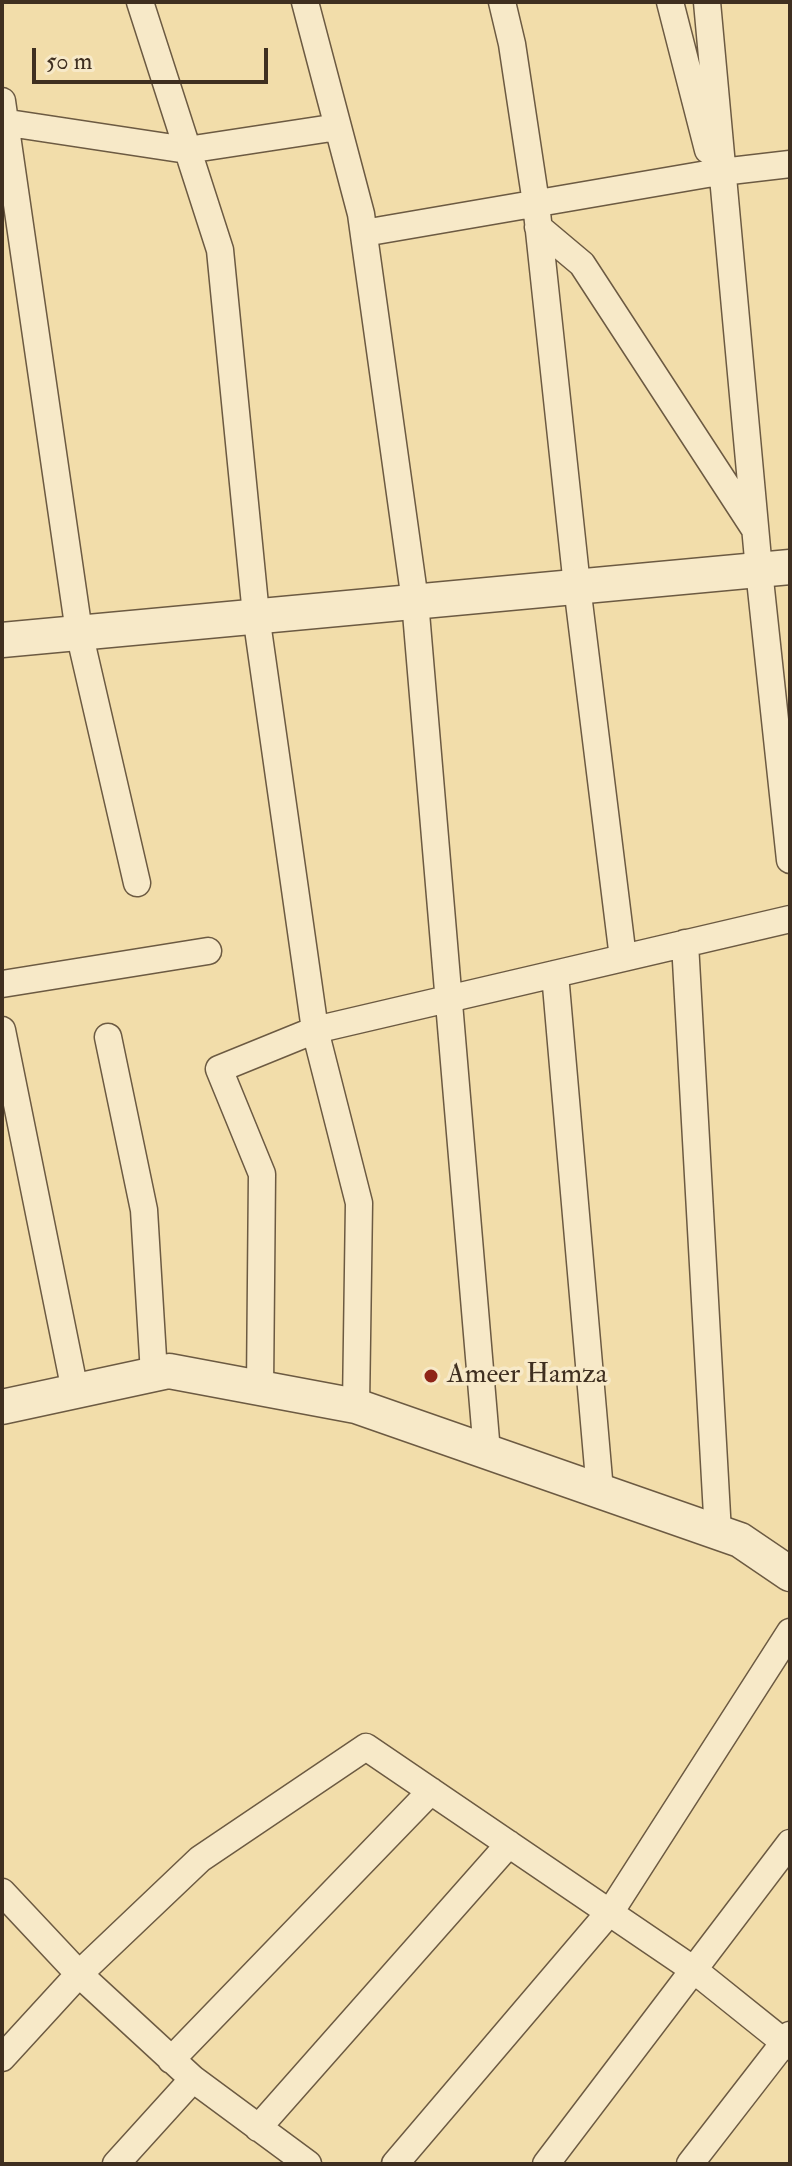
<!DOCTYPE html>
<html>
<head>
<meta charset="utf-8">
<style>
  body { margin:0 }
  #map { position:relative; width:792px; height:2166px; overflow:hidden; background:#f2ddaa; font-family:"IM FELL Double Pica",serif }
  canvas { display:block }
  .frame { position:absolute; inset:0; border:4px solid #3f2f20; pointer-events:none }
  .scale { position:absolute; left:32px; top:48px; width:236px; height:36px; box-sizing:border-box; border:4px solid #3f2f20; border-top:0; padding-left:10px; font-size:24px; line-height:28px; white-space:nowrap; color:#3f2f20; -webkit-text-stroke:6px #f7e9c8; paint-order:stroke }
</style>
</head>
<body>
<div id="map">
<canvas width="792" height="2166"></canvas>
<div class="frame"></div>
<div class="scale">50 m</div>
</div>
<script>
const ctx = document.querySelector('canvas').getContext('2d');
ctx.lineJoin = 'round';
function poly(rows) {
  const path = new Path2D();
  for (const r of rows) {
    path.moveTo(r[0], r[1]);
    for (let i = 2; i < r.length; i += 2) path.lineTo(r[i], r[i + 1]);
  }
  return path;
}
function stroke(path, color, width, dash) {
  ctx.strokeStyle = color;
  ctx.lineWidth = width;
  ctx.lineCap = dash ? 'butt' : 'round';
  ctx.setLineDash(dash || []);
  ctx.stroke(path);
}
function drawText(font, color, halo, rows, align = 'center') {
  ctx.font = font + ' "IM FELL Double Pica",serif';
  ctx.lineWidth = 7;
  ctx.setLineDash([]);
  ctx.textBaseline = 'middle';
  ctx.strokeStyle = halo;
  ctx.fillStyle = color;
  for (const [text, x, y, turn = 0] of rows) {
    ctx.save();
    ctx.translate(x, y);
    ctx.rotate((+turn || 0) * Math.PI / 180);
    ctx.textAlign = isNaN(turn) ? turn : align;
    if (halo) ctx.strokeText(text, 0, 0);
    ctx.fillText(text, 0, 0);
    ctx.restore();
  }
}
const minor = poly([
  [140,2,220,250,256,615,315,1030,359,1203,356,1406],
  [305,2,361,214,415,601,487,1452],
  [502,2,512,44,536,203,577,586,623,958],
  [670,2,708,150],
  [707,2,759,570,790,860],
  [2,101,79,632,137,883],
  [2,122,187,150,338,127],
  [538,227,582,264,754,528],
  [364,233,713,173,790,164],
  [685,943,718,1533],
  [555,974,600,1491],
  [2,984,208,951],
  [2,1030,75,1391],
  [108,1037,144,1210,154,1374],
  [260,1388,262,1174,219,1069,315,1030,790,919],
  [2,1892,79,1974,193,2079,308,2164],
  [2,2058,79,1974,200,1859,366,1747,694,1970,790,2047],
  [171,2060,431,1791],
  [258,2128,509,1844],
  [116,2164,193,2079],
  [395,2164,613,1908,790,1632],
  [546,2164,790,1843],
  [690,2164,790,2035]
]);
const tertiary = poly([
  [2,640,790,567],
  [2,1407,169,1371,356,1406,740,1540,790,1574]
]);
const markers = [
  [431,1376,8,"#8f2418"]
];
const poiNames = [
  ["Ameer Hamza",447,1376]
];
stroke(minor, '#6c5a42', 29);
stroke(tertiary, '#6c5a42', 37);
stroke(minor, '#f7e9c8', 26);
stroke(tertiary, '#f7e9c8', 34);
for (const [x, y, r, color] of markers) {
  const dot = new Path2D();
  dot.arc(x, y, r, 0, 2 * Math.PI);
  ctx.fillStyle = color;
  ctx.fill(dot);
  stroke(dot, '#f7e9c8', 3);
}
drawText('28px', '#3f2f20', '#f7e9c8', poiNames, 'left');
</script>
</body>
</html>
